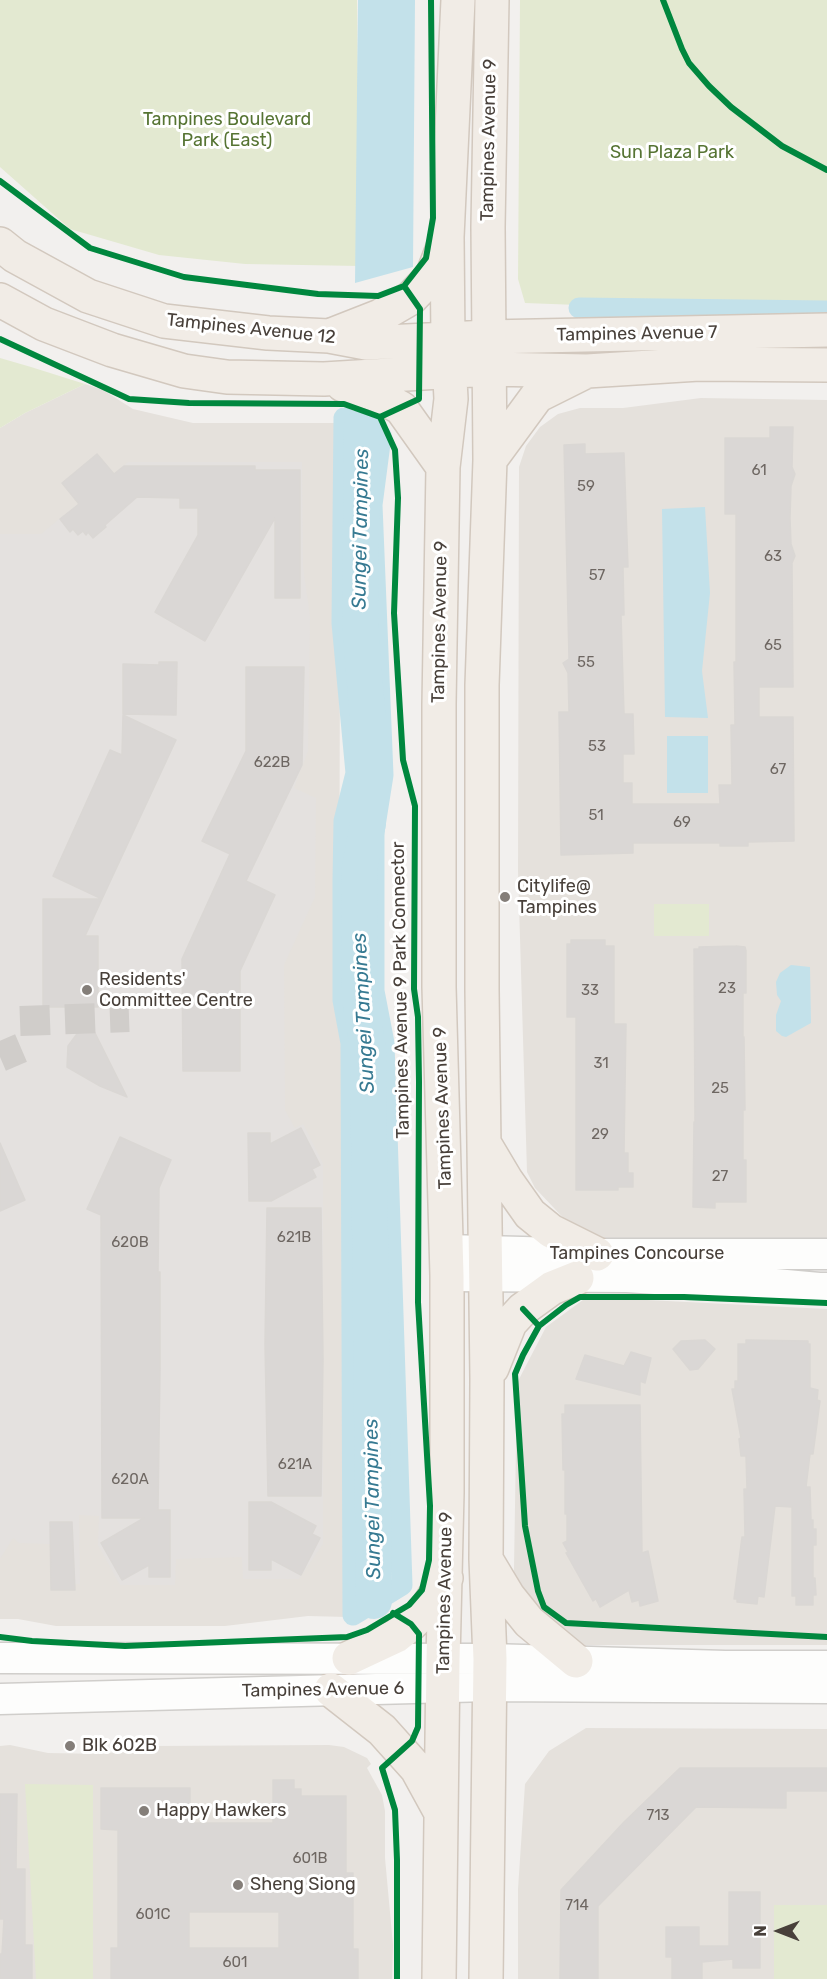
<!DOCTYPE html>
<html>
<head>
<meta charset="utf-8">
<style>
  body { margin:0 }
  #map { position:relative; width:827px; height:1979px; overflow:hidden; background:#f2f0ee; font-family:Rubik,sans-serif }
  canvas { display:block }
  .north { position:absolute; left:749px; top:1901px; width:60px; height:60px; -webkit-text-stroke:4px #fff; paint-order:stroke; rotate:270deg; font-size:16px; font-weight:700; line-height:24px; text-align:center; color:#48403a }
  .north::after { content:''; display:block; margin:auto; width:21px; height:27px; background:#48403a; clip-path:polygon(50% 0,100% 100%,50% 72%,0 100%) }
</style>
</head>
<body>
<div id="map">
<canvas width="827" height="1979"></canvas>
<div class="north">N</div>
</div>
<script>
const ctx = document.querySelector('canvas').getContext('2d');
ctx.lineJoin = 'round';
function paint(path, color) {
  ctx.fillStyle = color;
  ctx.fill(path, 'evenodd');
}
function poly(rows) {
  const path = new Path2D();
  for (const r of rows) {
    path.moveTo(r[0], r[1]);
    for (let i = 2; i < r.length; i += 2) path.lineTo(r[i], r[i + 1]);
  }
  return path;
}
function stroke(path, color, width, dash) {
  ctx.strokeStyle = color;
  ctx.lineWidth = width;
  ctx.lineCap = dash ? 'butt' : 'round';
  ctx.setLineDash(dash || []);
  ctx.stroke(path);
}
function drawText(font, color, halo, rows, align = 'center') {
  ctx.font = font + ' Rubik,sans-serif';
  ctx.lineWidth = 6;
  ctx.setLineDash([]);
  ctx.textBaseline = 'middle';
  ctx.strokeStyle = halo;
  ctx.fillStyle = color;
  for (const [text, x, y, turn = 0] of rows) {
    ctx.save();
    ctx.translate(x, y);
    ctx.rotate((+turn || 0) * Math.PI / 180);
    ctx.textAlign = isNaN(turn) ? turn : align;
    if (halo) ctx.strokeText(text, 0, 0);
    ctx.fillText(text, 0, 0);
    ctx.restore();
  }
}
const residential = poly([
  [85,384,103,390,133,409,193,423,337,423,343,472,340,641,339,995,347,1047,348,1346,353,1554,347,1617,308,1616,225,1626,56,1626,18,1619,0,1619,0,428,25,413],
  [701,398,827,400,827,1238,605,1238,572,1227,535,1188,527,1172,518,871,519,467,526,446,540,427,558,414,580,408,623,408],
  [587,1297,827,1309,827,1645,538,1645,513,1629,517,1383,546,1327],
  [586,1728,827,1729,827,1979,518,1979,518,1889,525,1784,549,1751],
  [10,1745,48,1753,103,1754,154,1746,329,1745,344,1747,367,1758,371,1764,367,1768,382,1795,385,1811,385,1858,393,1945,392,1979,0,1979,0,1746]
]);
const green = poly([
  [0,0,357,0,360,266,245,264,159,255,70,229,0,167],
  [520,0,827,0,827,305,578,305,525,303,518,279],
  [0,358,31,367,85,384,25,413,0,428],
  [654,904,709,904,709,936,654,936],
  [25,1784,93,1785,93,1979,36,1979],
  [774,1905,827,1905,827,1979,774,1979]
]);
const parking = poly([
  [128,462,302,462,303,566,310,617,308,751,294,788,316,798,315,897,284,965,285,1110,295,1128,303,1124,323,1164,323,1544,299,1579,243,1579,242,1557,176,1559,175,1585,120,1585,98,1545,99,1516,79,1515,80,1584,54,1584,53,1544,19,1543,13,1538,0,1559,0,534,41,534]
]);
const water = poly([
  [358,0,415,0,413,267,355,283],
  [705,507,710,593,702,671,708,718,665,717,662,509],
  [667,736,708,736,708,793,667,793],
  [791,965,810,967,811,1023,786,1037,782,1036,776,1031,776,1015,781,1001,777,995,776,982,780,973]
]);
const canal = poly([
  [579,308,827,311],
  [344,418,381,436,372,505,383,775,374,832,374,991,384,1043,402,1585,353,1615,351,1043,343,1000,343,880,344,821,356,773,342,623,344,418]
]);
const river = poly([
  [362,427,360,623,368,722,368,823,359,871,360,999,368,1048,374,1601]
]);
const building = poly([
  [770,427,793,427,792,467,795,474,791,486,790,518,791,544,795,556,792,563,793,687,759,687,759,717,793,717,794,841,748,842,748,846,720,846,720,843,633,843,633,853,561,855,559,712,569,712,568,673,563,663,569,659,564,445,585,444,585,454,624,453,628,567,623,567,624,615,621,615,624,714,633,714,634,754,623,754,623,783,632,783,632,804,720,804,719,785,732,785,731,725,735,725,734,662,736,662,736,514,725,514,725,438,770,438,770,427],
  [97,454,114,474,124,466,255,466,255,470,300,470,300,598,275,598,275,518,205,641,155,612,198,535,198,508,180,508,180,498,137,497,105,525,106,527,93,538,88,532,86,535,83,531,78,535,73,529,70,532,60,519,79,504,62,483,97,454],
  [159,662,177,662,176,715,123,714,123,664,159,665,159,662],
  [246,667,304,667,302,765,246,881,275,895,240,971,240,1071,183,1071,182,959,230,854,202,841,246,751,246,667],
  [123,715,176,740,102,899,53,876,110,750,122,755,123,715],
  [43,899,102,899,85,936,98,936,98,1007,43,1007,43,899],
  [571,940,605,940,605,946,614,946,614,1024,626,1024,624,1153,628,1153,628,1173,633,1173,633,1187,618,1187,618,1190,576,1190,576,1017,567,1017,567,944,571,944,571,940],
  [736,946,745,947,746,951,746,993,743,993,743,1037,744,1037,745,1110,743,1110,743,1160,746,1160,746,1202,715,1202,715,1208,693,1207,694,1122,695,1122,694,949,699,949,699,947,736,946],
  [88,1019,127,1097,100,1086,67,1067,68,1046,88,1019],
  [301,1128,320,1165,312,1169,316,1177,271,1201,249,1201,248,1133,270,1133,270,1144,301,1128],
  [120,1137,171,1160,159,1188,158,1272,160,1272,160,1368,158,1510,170,1510,170,1577,149,1577,149,1565,122,1580,101,1543,144,1518,102,1518,101,1215,87,1209,120,1137],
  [0,1143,25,1200,0,1211,0,1143],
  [267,1208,321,1208,323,1359,321,1496,268,1496,265,1344,267,1208],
  [705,1340,715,1349,698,1369,690,1370,673,1349,681,1341,705,1340],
  [746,1340,808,1341,808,1344,810,1344,810,1388,818,1390,817,1400,820,1401,813,1454,810,1454,806,1487,810,1487,811,1520,813,1520,813,1529,816,1529,816,1545,813,1545,813,1578,815,1578,816,1595,813,1595,813,1605,796,1605,796,1596,792,1596,792,1507,775,1506,764,1597,758,1596,757,1604,737,1602,737,1599,734,1599,742,1537,745,1537,744,1489,747,1489,746,1456,741,1456,739,1439,741,1438,732,1389,735,1389,735,1381,738,1381,738,1344,746,1344,746,1340],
  [631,1352,651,1358,645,1383,640,1381,640,1395,576,1379,585,1355,624,1366,631,1352],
  [565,1405,640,1405,642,1553,648,1551,658,1601,640,1606,639,1600,632,1602,629,1590,600,1607,596,1599,593,1601,566,1553,568,1552,563,1543,567,1541,567,1514,565,1514,565,1470,563,1470,562,1414,565,1414,565,1405],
  [249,1502,271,1502,316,1526,312,1534,320,1538,301,1575,271,1559,271,1570,249,1570,249,1502],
  [50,1522,72,1522,75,1590,51,1590,50,1522],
  [680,1768,827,1768,827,1791,786,1791,786,1808,696,1807,598,1906,598,1979,560,1979,561,1890,624,1822,680,1768],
  [273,1780,294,1780,294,1789,301,1789,301,1796,346,1796,346,1873,353,1873,353,1949,358,1949,358,1979,111,1979,111,1948,118,1948,118,1830,101,1829,101,1788,190,1788,190,1823,273,1823,273,1780],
  [189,1912,279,1912,279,1948,189,1948,189,1912],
  [0,1794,17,1794,16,1869,25,1869,25,1945,32,1945,32,1979,0,1979,0,1954,2,1954,4,1919,0,1919,0,1794],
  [729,1892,760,1892,760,1968,733,1968,733,1959,702,1962,702,1979,672,1979,672,1957,666,1957,666,1927,699,1927,699,1946,729,1946,729,1892]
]);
const minorTunnel = poly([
  [20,1021,129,1017],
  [0,1057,21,1048]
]);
const minor = poly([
  [447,1250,597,1254,827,1254],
  [447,1276,627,1277,698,1282,742,1281,819,1288,827,1288],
  [0,1658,490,1659,725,1666,827,1666],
  [0,1699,489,1686,827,1688]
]);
const major = poly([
  [0,244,15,256,88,296,164,321,268,333,329,336,366,343,488,337,827,330],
  [0,300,44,324,112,350,184,371,227,377,324,379,489,369,587,371,699,364,827,365],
  [329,336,380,316,411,298,432,276,444,245],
  [343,385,377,395,401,408,443,467],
  [490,460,537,396,585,372],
  [484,1143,506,1180,530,1214,551,1231,597,1254],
  [492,1368,510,1323,523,1309,552,1288,577,1278],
  [487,1561,508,1596,529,1622,576,1661],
  [349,1658,396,1636,411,1624,427,1608,446,1578],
  [331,1690,382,1730,417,1769,440,1811],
  [439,1979,443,1660,447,1493,447,1276,439,987,439,704,443,467,451,399,448,341,447,237,458,0],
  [486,1979,490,1659,486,1559,487,1379,482,990,482,685,490,460,488,227,492,0]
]);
const cycleway = poly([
  [663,0,682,49,689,63,709,86,731,107,782,146,827,170],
  [0,181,90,248,184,277,318,294,378,296,404,286],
  [404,286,426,258,433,218,431,0],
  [0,339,129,399,189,403,344,404,380,417],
  [380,417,419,399,420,309,404,286],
  [523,1309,539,1326,566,1305,580,1297,684,1297,827,1303],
  [539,1326,523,1355,515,1374,525,1526,538,1591,544,1607,566,1623,827,1637],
  [393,1613,411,1624,419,1634,418,1727,412,1741,382,1768,395,1810,397,1860,397,1979],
  [0,1637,32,1641,125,1646,347,1637,367,1630,409,1605,422,1590,429,1560,430,1506,418,1302,419,1082,418,1017,414,989,415,806,403,760,394,613,398,498,395,450,380,417]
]);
const markers = [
  [505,897,6,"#847e79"],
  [87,990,6,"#847e79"],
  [70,1746,6,"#847e79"],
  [144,1811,6,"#847e79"],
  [238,1885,6,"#847e79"]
];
const numberNames = [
  ["61",759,471],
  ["59",586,487],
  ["63",773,557],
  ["57",597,576],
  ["65",773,646],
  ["55",586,663],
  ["53",597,747],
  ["622B",272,763],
  ["67",778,770],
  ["51",596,816],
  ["69",682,823],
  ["23",727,989],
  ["33",590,991],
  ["31",601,1064],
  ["25",720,1089],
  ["29",600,1135],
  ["27",720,1177],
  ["621B",294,1238],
  ["620B",130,1243],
  ["621A",295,1465],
  ["620A",130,1480],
  ["713",658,1816],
  ["601B",310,1859],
  ["714",577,1906],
  ["601C",153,1915],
  ["601",235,1963]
];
const parkNames = [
  ["Tampines Boulevard",227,120],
  ["Park (East)",227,141],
  ["Sun Plaza Park",672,153]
];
const streetNames = [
  ["Tampines Avenue 9",489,140,-89],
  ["Tampines Avenue 12",251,329,6],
  ["Tampines Avenue 7",637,334,-1],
  ["Tampines Avenue 9",440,622,-89],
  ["Tampines Avenue 9 Park Connector",401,990,-91],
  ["Tampines Avenue 9",443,1108,-92],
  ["Tampines Concourse",637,1254],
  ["Tampines Avenue 9",445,1593,-89],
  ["Tampines Avenue 6",323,1690,-1]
];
const poiNames = [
  ["Citylife@",517,887],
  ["Tampines",517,908],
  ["Residents'",99,980],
  ["Committee Centre",99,1001],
  ["Blk 602B",82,1746],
  ["Happy Hawkers",156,1811],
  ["Sheng Siong",250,1885]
];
const waterNames = [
  ["Sungei Tampines",361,529,-89],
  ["Sungei Tampines",364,1013,-93],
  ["Sungei Tampines",373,1499,-91]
];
paint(residential, '#e5e1dc');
paint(green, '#e3e9d1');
paint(parking, '#e4e1df');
paint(water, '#c3e1ea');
stroke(canal, '#c3e1ea', 21);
stroke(river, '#c3e1ea', 36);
paint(building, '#dad7d5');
stroke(building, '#dad7d4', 1.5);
stroke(minorTunnel, '#d0cdca', 30, [30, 15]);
stroke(minor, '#d0cecb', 33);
stroke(major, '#d2c8be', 36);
stroke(minor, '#fdfdfc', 30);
stroke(major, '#f1ece6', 33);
stroke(cycleway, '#00873e', 6);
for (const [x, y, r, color] of markers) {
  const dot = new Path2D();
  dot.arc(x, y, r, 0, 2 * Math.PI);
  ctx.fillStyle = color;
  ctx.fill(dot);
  stroke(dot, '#fff', 2);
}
drawText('15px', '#6e6762', null, numberNames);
drawText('18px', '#567433', '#fff', parkNames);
drawText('18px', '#48403a', '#fff', streetNames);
drawText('18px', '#48403a', '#fff', poiNames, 'left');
drawText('italic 20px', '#377a92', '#fff', waterNames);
</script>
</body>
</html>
